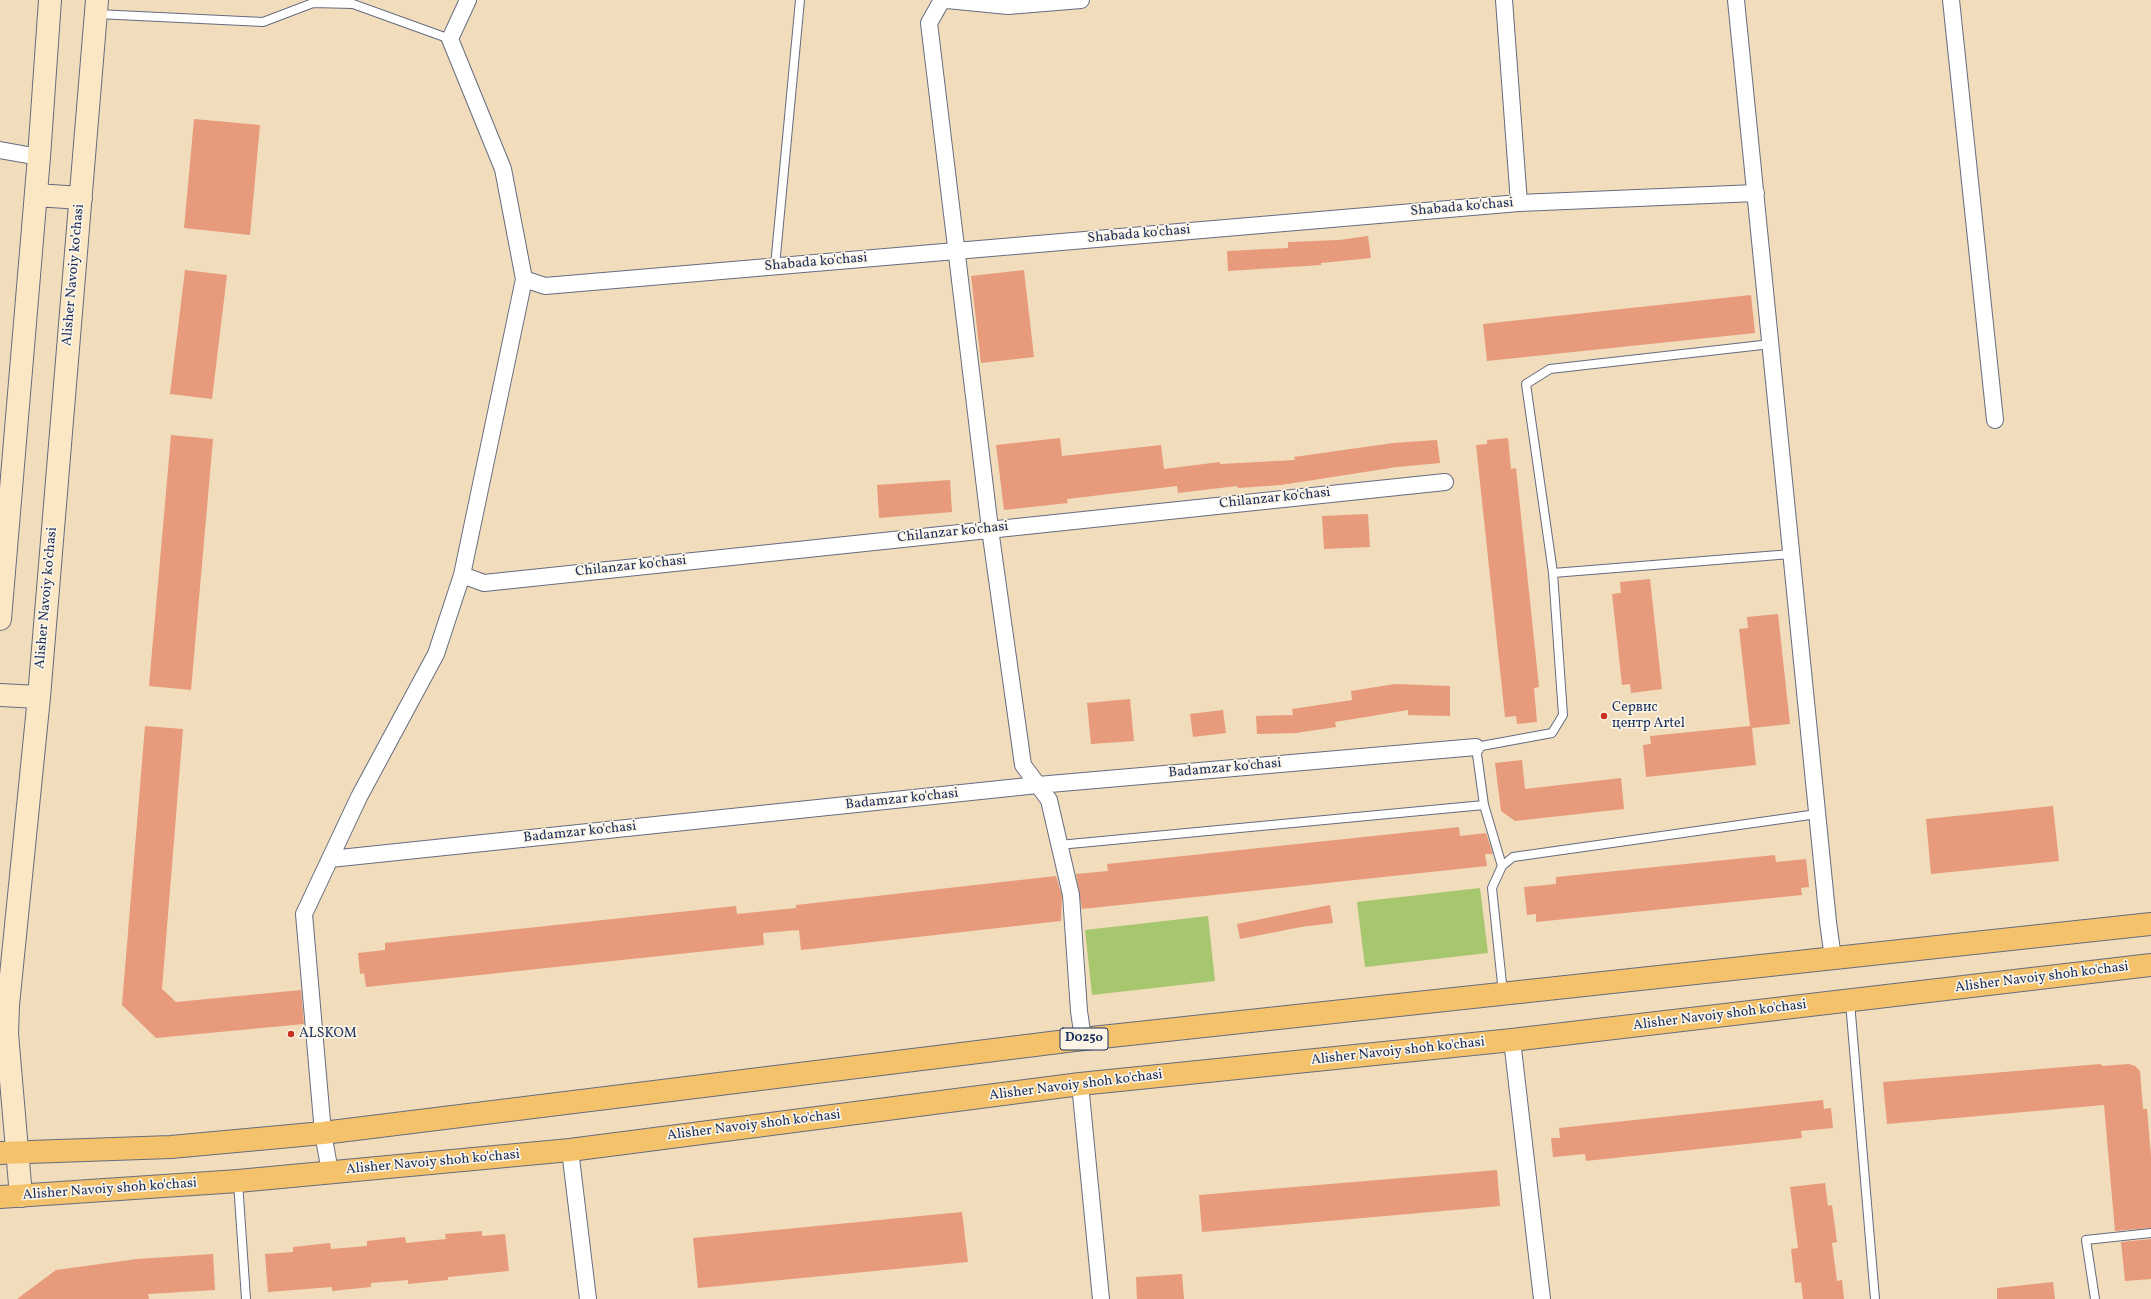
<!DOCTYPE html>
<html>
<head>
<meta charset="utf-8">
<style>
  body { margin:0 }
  canvas { display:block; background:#f1dcbb }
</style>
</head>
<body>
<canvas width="2151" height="1299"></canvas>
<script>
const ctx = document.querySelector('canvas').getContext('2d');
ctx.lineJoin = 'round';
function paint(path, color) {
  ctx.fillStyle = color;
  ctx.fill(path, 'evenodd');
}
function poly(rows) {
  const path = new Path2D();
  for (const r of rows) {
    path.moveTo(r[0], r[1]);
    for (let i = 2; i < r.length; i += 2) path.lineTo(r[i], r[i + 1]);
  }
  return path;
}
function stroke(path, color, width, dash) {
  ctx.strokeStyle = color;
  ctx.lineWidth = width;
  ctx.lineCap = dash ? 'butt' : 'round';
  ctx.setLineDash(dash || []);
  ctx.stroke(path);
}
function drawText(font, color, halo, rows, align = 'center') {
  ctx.font = font + ' Vollkorn,serif';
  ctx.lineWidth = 3.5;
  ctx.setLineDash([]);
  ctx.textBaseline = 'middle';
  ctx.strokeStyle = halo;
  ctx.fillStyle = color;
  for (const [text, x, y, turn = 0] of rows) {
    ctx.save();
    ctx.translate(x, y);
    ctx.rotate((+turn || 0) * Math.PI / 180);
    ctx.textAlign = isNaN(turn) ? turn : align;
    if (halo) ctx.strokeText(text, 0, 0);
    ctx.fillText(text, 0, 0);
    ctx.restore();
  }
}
const green = poly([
  [1480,888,1488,953,1365,967,1357,902],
  [1208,916,1215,981,1092,995,1085,930]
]);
const building = poly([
  [194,119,260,125,250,235,184,228],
  [1368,236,1371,258,1321,263,1321,265,1228,271,1227,251,1288,248,1288,242,1339,240],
  [185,270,227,275,212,399,170,394],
  [1024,270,1034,357,981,363,971,276],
  [1751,295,1755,333,1487,361,1483,324],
  [171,435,213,439,191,690,149,686],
  [1060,438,1062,456,1161,445,1164,469,1220,462,1220,464,1295,460,1294,457,1393,443,1437,440,1440,463,1397,467,1281,485,1238,488,1237,486,1178,493,1177,486,1067,499,1068,503,1004,510,996,445],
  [1508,438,1511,469,1516,468,1539,687,1534,688,1537,722,1517,724,1516,716,1505,717,1476,445,1487,444,1487,440],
  [950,480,952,512,879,518,877,485],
  [1368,514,1370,547,1324,549,1322,516],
  [1650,579,1662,689,1631,693,1630,684,1622,685,1612,594,1621,593,1620,582],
  [1778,614,1790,724,1752,728,1756,765,1646,777,1643,745,1651,744,1650,736,1750,726,1739,629,1748,628,1747,617],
  [1395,684,1450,686,1450,716,1408,715,1408,710,1335,722,1336,727,1296,733,1257,734,1256,716,1293,715,1292,709,1352,700,1351,691],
  [1130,699,1134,741,1091,744,1087,703],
  [1223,710,1226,733,1193,737,1190,714],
  [145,726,183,729,162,989,176,1002,301,990,304,1024,156,1038,122,1005],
  [1522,760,1525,789,1621,778,1624,809,1515,821,1501,811,1495,763],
  [2053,806,2059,861,1931,874,1926,819],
  [1459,827,1460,836,1486,833,1493,854,1485,854,1487,866,1082,909,1076,874,1108,871,1107,864],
  [1775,855,1776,862,1806,859,1809,887,1801,888,1802,895,1536,922,1536,914,1527,915,1524,887,1556,884,1556,877],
  [1056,876,1062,896,1061,921,801,950,799,930,763,933,764,945,366,987,364,973,360,974,358,953,385,950,385,943,736,906,737,914,796,908,796,905],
  [1330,905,1333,923,1301,927,1240,939,1237,924],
  [2101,1064,2102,1066,2129,1064,2135,1066,2140,1071,2143,1109,2147,1109,2151,1156,2151,1228,2115,1231,2104,1105,1887,1124,1883,1082],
  [1823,1100,1824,1109,1831,1108,1833,1128,1801,1131,1802,1138,1586,1161,1585,1154,1553,1157,1551,1138,1560,1138,1559,1128],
  [1497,1170,1500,1206,1202,1232,1199,1195],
  [1825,1183,1828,1206,1832,1205,1837,1242,1832,1243,1837,1281,1842,1280,1844,1299,1803,1299,1801,1282,1795,1283,1791,1249,1798,1248,1790,1187],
  [962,1212,968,1262,698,1288,693,1238],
  [482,1231,482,1236,505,1234,509,1271,448,1277,448,1280,408,1284,408,1280,371,1283,371,1287,332,1291,332,1287,268,1292,265,1254,293,1252,293,1247,330,1243,331,1249,367,1246,367,1241,405,1237,406,1243,446,1239,445,1234],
  [2151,1239,2151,1279,2125,1281,2121,1242],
  [213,1254,215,1290,148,1294,149,1299,17,1299,56,1270,137,1259],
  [1182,1274,1184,1299,1137,1299,1136,1277],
  [2053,1282,2055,1299,1997,1299,1997,1288]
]);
const lane = poly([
  [97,14,263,22,313,3,353,4,450,39],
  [775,266,800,0],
  [1553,573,1791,554],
  [1059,845,1484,805],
  [1502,866,1484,805,1476,747,1552,733,1563,715,1553,573,1526,384,1550,369,1771,344],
  [1503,993,1492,888,1502,866,1513,857,1817,814],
  [1850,1002,1875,1299],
  [238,1182,246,1299],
  [2095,1299,2086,1240,2151,1233]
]);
const street = poly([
  [942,0,929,23,990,529,1023,765,1049,800,1071,895,1079,1011,1083,1039],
  [947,0,1008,6,1081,0],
  [1504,0,1519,203],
  [1736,0,1828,922,1833,958],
  [1951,0,1995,420],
  [0,150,39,157],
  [524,279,545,286,1519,203,1756,193],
  [462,575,484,583,1445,482],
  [330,859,1038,785,1476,747],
  [1512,1040,1542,1299],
  [1080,1084,1101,1299],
  [570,1150,588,1299],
  [330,1172,323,1133,304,914,359,797,436,654,462,575,524,279,503,169,450,39,468,0]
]);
const secondary = poly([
  [36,195,81,198],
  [0,619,39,157,50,0],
  [0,695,39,697],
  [21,1196,7,1034,8,1005,39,697,97,0]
]);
const primary = poly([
  [0,1153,171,1147,323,1133,1083,1039,2151,924],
  [0,1197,238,1181,570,1150,1080,1084,1512,1040,2151,965]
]);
const markers = [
  [1604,716,4,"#c8321e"],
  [291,1034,4,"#c8321e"]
];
const shields = [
  [1084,1039,48]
];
const shieldNames = [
  ["D025o",1084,1039]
];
const streetNames = [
  ["Shabada ko'chasi",1462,208,-5],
  ["Shabada ko'chasi",1139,235,-5],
  ["Shabada ko'chasi",816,263,-5],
  ["Alisher Navoiy ko’chasi",74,275,-85],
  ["Chilanzar ko'chasi",1275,499,-6],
  ["Chilanzar ko'chasi",953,533,-6],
  ["Chilanzar ko'chasi",631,567,-6],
  ["Alisher Navoiy ko’chasi",47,598,-85],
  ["Badamzar ko'chasi",1225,769,-5],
  ["Badamzar ko'chasi",902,800,-6],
  ["Badamzar ko'chasi",580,833,-6],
  ["Alisher Navoiy shoh ko'chasi",2042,978,-7],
  ["Alisher Navoiy shoh ko'chasi",1720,1016,-7],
  ["Alisher Navoiy shoh ko'chasi",1398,1052,-6],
  ["Alisher Navoiy shoh ko'chasi",1076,1086,-7],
  ["Alisher Navoiy shoh ko'chasi",754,1126,-7],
  ["Alisher Navoiy shoh ko'chasi",433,1163,-5],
  ["Alisher Navoiy shoh ko'chasi",110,1190,-4]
];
const poiNames = [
  ["Сервис",1612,708],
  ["центр Artel",1612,724],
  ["ALSKOM",299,1034]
];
paint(green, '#a7c76f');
paint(building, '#e79a7c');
stroke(lane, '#666c7f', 10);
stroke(street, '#666c7f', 18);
stroke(secondary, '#666c7f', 24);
stroke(primary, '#666c7f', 24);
stroke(lane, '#fff', 8);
stroke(street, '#fff', 16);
stroke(secondary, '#fbe7c3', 22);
stroke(primary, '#f4c26a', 22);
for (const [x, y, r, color] of markers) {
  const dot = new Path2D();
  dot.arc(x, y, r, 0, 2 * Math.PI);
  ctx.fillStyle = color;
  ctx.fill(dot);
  stroke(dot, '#fcf5e5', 1.5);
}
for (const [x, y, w] of shields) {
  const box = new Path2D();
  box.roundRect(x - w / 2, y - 11, w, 22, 3);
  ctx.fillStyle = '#fcf5e5';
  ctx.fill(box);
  stroke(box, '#1b2f5e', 1);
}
drawText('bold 13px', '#1b2f5e', null, shieldNames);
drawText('14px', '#1b2f5e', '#fcf5e5', streetNames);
drawText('14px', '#1b2f5e', '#fcf5e5', poiNames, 'left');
</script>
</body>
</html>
